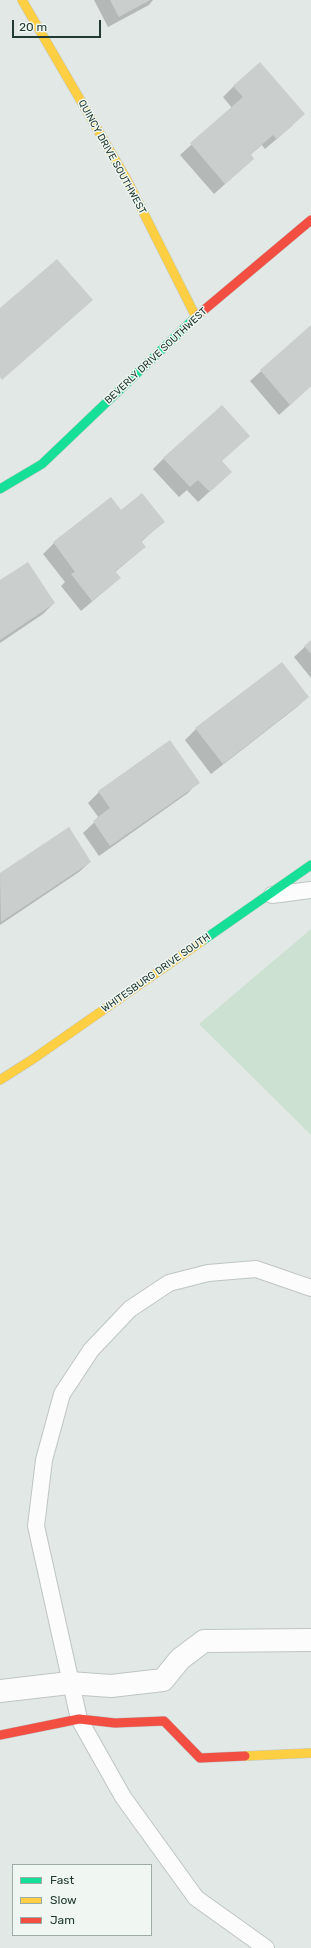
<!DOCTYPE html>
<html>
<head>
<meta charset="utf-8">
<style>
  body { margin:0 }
  #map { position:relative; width:311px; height:1948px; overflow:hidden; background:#e2e8e5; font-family:Rubik,sans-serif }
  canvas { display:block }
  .legend { position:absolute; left:12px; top:1864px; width:140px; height:72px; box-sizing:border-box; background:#f0f7f3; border:1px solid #9eaba6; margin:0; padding:5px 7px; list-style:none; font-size:12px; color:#223a32 }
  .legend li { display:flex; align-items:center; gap:8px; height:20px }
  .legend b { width:20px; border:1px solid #9eaba6 }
  .scale { position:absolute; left:12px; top:20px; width:89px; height:18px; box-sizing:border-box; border:2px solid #223a32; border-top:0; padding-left:5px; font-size:12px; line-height:14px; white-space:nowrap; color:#223a32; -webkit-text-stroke:3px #f0f7f3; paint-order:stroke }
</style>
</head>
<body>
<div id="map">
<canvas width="311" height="1948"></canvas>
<ul class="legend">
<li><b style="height:5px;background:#16e098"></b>Fast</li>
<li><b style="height:5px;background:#ffcf43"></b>Slow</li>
<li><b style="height:5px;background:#f24e42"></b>Jam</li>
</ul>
<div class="scale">20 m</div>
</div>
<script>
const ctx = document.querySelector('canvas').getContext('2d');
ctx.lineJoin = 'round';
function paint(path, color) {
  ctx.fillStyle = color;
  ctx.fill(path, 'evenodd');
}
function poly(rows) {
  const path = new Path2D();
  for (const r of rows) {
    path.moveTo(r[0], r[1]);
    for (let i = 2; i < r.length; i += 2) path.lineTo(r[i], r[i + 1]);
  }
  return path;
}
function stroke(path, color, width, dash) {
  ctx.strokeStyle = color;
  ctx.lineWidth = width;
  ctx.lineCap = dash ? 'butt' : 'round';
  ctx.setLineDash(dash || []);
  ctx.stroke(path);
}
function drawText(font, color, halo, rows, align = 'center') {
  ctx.font = font + ' Rubik,sans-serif';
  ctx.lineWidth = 3;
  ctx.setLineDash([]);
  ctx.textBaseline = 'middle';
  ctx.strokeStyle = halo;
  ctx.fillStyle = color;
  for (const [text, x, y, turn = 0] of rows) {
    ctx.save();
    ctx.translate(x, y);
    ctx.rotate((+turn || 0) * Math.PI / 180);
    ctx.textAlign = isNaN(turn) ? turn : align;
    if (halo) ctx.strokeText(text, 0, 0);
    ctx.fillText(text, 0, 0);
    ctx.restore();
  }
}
const green = poly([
  [311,929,311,1135,199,1024]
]);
const shadow = poly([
  [94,0,153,0,149,5,108,27],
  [234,86,293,125,265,149,262,145,250,155,242,169,214,194,180,155,232,108,223,97],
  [311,326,311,386,279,415,250,381],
  [164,458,221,461,220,482,198,502,187,490,179,497,153,469],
  [111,499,121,512,163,522,141,542,145,547,115,572,120,578,81,611,61,586,65,582,43,554,54,543],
  [0,581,54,603,43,614,0,643],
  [311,641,311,678,294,657],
  [282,663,308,697,297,707,211,774,185,740,196,729],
  [170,742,198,782,188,793,99,856,83,833,99,818,88,803,99,792],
  [68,829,90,862,79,872,0,925,0,874]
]);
const building = poly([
  [110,0,150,0,119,17],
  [260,62,305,114,277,139,273,135,251,154,254,159,225,184,190,143,243,97,233,86],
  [57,259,93,300,2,380,0,377,0,308],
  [311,325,311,386,290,405,260,370],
  [222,405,250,436,222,461,232,472,210,492,198,480,190,487,163,458],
  [142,493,165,522,141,541,146,547,115,571,121,578,92,601,71,574,75,572,53,542,111,497,121,510],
  [28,562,55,603,0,640,0,580],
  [311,640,311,654,304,646],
  [282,662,309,697,223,764,195,728],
  [170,740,200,783,110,846,93,821,110,808,98,791],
  [69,827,91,862,1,922,0,873]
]);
const lane = poly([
  [272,895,311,890],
  [266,1948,196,1898,123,1797,79,1719,36,1526,44,1460,62,1394,91,1350,130,1309,169,1283,208,1273,256,1269,311,1288]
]);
const street = poly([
  [0,1691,69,1683,111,1686,163,1680,180,1659,204,1641,311,1640]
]);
const fast = poly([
  [0,489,42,464,198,315],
  [202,941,311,865]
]);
const slow = poly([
  [22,0,127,180,196,317],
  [0,1080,33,1059,202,941],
  [245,1756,311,1753]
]);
const jam = poly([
  [198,315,311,220],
  [0,1735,79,1719,115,1723,164,1721,200,1758,245,1756]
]);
const streetNames = [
  ["QUINCY DRIVE SOUTHWEST",112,157,61],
  ["BEVERLY DRIVE SOUTHWEST",156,356,-43],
  ["WHITESBURG DRIVE SOUTH",156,973,-35]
];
paint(green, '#cce1d1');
paint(shadow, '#0003');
paint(building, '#cacfcd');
stroke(lane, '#bfc5c2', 18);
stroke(street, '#bfc5c2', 24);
stroke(fast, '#bfc6c2', 10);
stroke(slow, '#bfc6c2', 10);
stroke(jam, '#bfc6c2', 10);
stroke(lane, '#fbfcfb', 16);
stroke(street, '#fbfcfb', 22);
stroke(fast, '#16e098', 9);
stroke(slow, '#ffcf43', 9);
stroke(jam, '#f24e42', 9);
drawText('10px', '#223a32', '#f0f7f3', streetNames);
</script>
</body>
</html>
